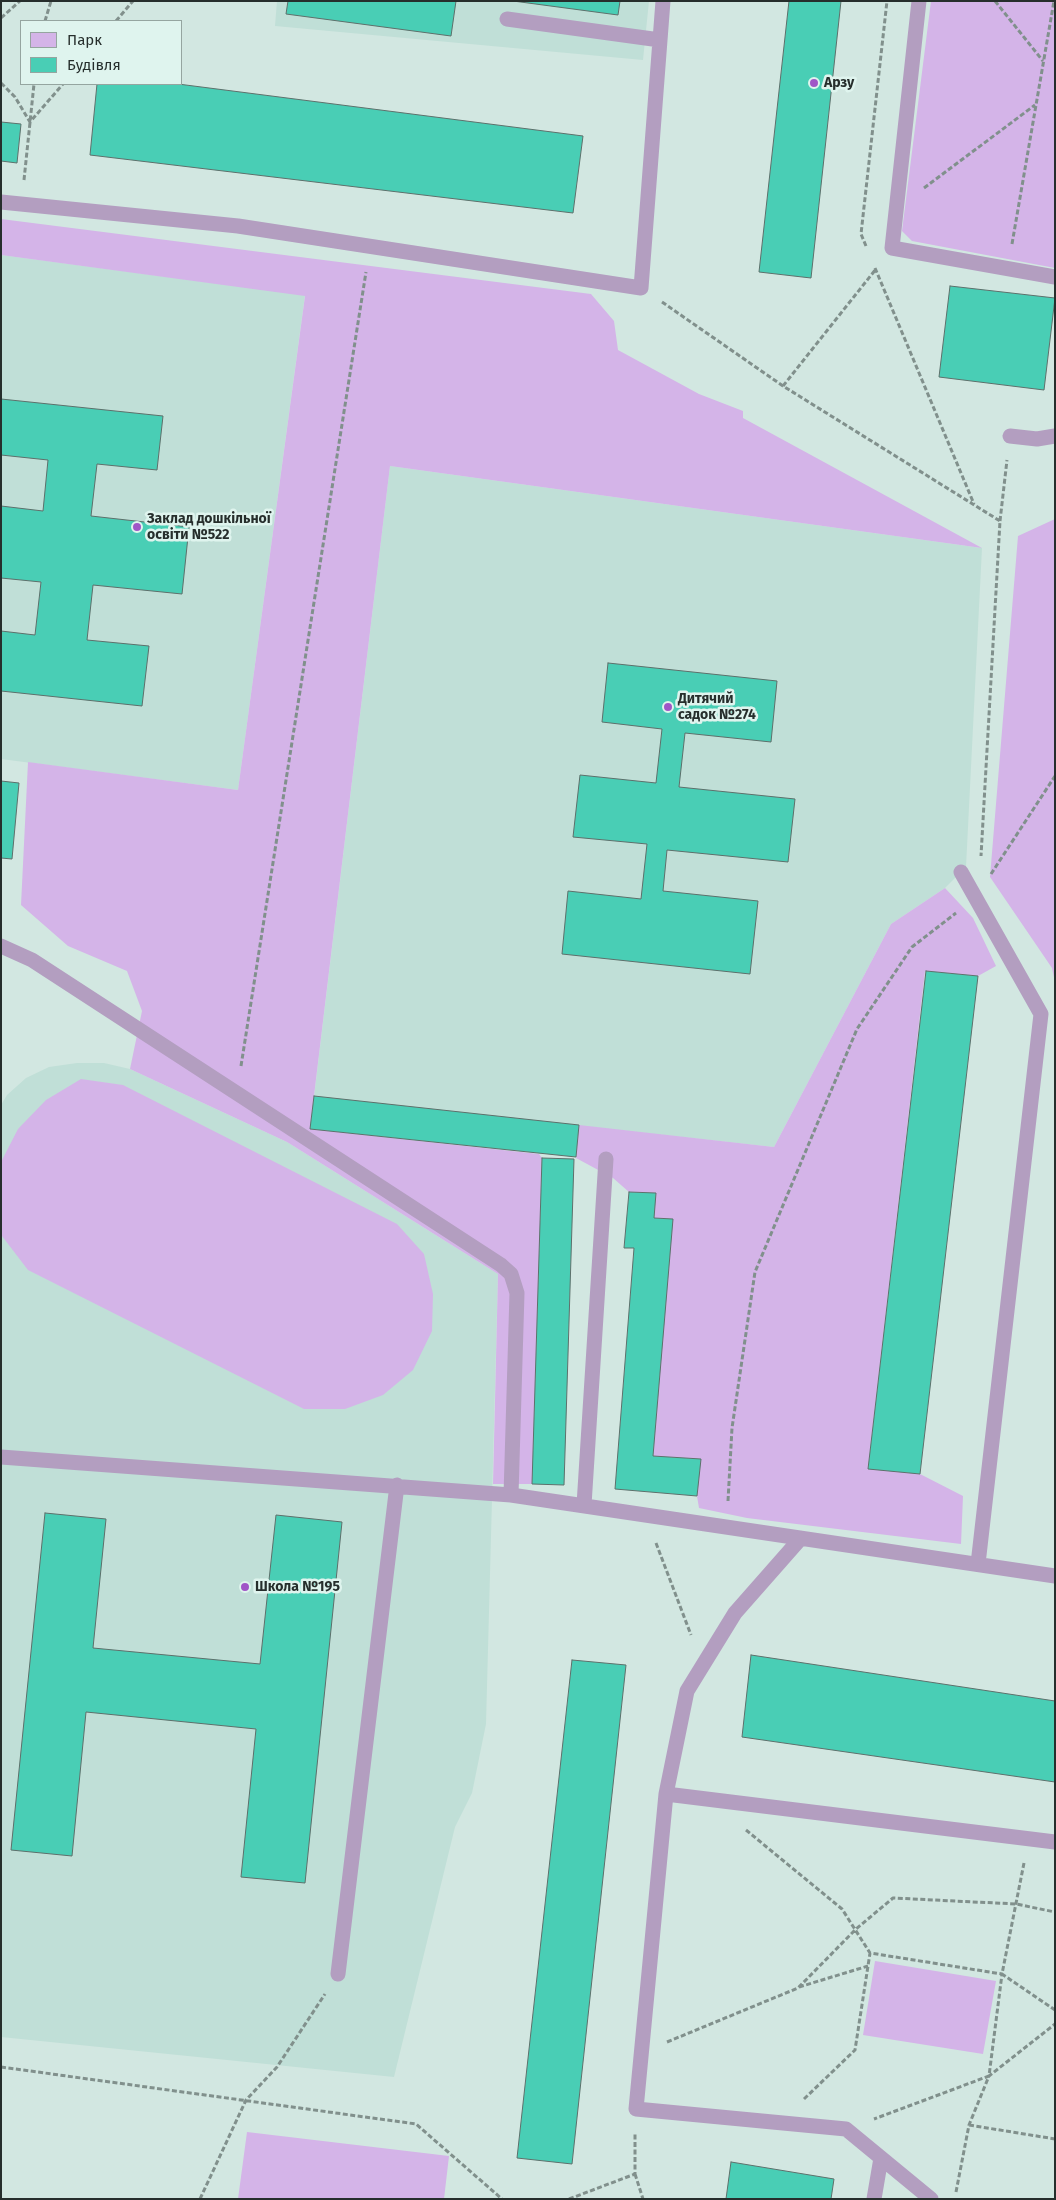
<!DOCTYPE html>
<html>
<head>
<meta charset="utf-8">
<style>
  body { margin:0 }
  #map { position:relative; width:1056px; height:2200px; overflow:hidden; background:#d2e7e1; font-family:"Fira Sans",sans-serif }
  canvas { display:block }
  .frame { position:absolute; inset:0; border:2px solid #262e2c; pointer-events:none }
  .legend { position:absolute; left:20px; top:20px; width:162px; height:65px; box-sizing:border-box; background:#dff4ee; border:1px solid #95a5a0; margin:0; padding:6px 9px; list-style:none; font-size:15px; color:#262e2c }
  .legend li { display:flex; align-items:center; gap:10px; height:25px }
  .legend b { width:25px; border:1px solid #95a5a0 }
</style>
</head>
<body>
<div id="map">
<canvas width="1056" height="2200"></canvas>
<div class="frame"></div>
<ul class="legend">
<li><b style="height:14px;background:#d4b4e8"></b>Парк</li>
<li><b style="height:14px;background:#49ceb5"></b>Будівля</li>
</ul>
</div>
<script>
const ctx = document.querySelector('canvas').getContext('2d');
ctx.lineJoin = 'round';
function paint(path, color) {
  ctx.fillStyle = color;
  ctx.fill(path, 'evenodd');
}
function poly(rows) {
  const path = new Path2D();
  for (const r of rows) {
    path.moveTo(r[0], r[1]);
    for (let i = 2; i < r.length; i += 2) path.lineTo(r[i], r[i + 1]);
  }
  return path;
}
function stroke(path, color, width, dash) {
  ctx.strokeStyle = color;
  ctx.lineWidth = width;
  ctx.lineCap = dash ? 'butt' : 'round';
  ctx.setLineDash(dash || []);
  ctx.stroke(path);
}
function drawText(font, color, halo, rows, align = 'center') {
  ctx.font = font + ' "Fira Sans",sans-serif';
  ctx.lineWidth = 5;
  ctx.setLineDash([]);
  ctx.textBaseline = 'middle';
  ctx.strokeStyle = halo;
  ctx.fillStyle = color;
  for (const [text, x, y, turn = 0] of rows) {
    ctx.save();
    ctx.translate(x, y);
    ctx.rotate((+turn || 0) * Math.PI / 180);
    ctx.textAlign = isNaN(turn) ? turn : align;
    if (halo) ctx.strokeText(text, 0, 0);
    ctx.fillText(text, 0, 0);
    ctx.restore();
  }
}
const built = poly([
  [277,1,649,1,643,60,275,26],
  [1,255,305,295,238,790,1,759],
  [390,466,982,548,966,867,945,888,891,924,774,1147,314,1097],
  [77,1063,104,1063,130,1069,287,1142,498,1274,486,1724,472,1793,455,1827,394,2077,1,2037,1,1105,7,1095,26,1078,49,1067]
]);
const green = poly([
  [931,1,1055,1,1055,268,912,241,902,231],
  [1,219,591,294,614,321,618,350,699,394,743,411,743,418,982,548,390,466,310,1129,539,1154,542,1158,532,1484,493,1484,498,1274,287,1142,130,1069,142,1011,127,971,68,946,21,905,28,762,238,790,305,296,1,255],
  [1055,519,1055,982,1052,968,990,877,1018,536],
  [945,888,973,918,996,966,978,976,925,971,868,1468,920,1474,963,1496,961,1544,747,1518,699,1508,697,1496,700,1459,653,1456,672,1219,654,1218,655,1193,629,1192,613,1178,576,1158,579,1125,774,1147,891,924],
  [81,1079,123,1085,397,1224,424,1254,433,1294,432,1331,413,1370,383,1395,345,1409,304,1409,28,1270,2,1236,1,1162,18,1129,46,1100],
  [875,1961,996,1981,983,2054,863,2035],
  [247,2132,449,2156,444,2199,238,2199]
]);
const building = poly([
  [288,1,456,1,451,36,286,14,288,1],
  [513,1,620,1,618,15,513,1],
  [789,1,841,1,811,278,759,272,789,1],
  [97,84,178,84,583,136,573,213,90,155,97,84],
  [1,122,21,124,17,163,1,161,1,122],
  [950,286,1055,298,1044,390,939,377,950,286],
  [1,399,163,416,157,470,97,464,91,516,189,527,182,594,93,585,87,640,149,646,142,706,1,691,1,631,35,635,41,582,1,578,1,506,43,511,48,460,1,455,1,399],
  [608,663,777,681,771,742,685,733,679,787,795,799,788,862,667,850,663,891,758,901,750,974,562,954,568,891,641,899,647,844,573,837,580,775,656,783,662,729,602,722,608,663],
  [1,781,19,783,12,859,1,858,1,781],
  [926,971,978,976,920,1474,868,1469,926,971],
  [314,1096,579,1125,576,1157,310,1129,314,1096],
  [542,1158,574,1159,564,1485,532,1484,542,1158],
  [629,1192,656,1193,654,1218,673,1219,653,1456,701,1459,697,1496,615,1489,634,1248,624,1248,629,1192],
  [45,1513,106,1519,93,1648,260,1664,276,1515,342,1522,305,1883,241,1877,256,1729,86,1712,72,1856,11,1850,45,1513],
  [751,1655,1055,1701,1055,1782,742,1737,751,1655],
  [572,1660,626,1665,572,2164,517,2158,572,1660],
  [731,2162,834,2179,831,2199,726,2199,731,2162]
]);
const path = poly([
  [995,1,1043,61],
  [1,18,20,1],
  [45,21,51,1],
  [116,21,133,1],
  [1,83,15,97,30,122,63,84],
  [24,180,34,84],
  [924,188,1035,105],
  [1012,244,1054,1],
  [866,246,861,234,887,1],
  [875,268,974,504],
  [662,302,783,386,1000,521,981,856],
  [783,386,876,269],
  [1000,521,1007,460],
  [991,874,1055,776],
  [241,1066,366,272],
  [728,1501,732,1428,755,1272,857,1029,912,947,956,913],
  [656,1543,691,1635],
  [746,1830,842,1909,870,1953,1002,1974,989,2076,874,2119],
  [1024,1863,1002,1974,1055,2010],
  [799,1987,868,1966],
  [667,2042,798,1988,856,1929,893,1898,1016,1904,1055,1912],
  [1,2067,416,2124,502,2199],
  [804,2099,855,2050,870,1953],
  [969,2125,1055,2139],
  [635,2174,643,2199],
  [956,2192,969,2125,989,2076,1055,2024],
  [200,2199,246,2100,277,2067,325,1994],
  [569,2199,635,2174,635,2133]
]);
const lane = poly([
  [919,1,892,248,1055,277],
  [507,19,660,40],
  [1,202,238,226,641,288,663,1],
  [1010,436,1037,439,1055,436],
  [961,872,1041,1014,978,1564],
  [1,946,32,960,501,1265,511,1274,517,1293,511,1495],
  [1,1457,511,1495,1055,1576],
  [584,1505,606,1159],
  [801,1538,735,1613,687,1691,666,1794,636,2109,846,2129,931,2199],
  [666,1794,1055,1842],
  [338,1974,397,1485],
  [874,2199,881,2158]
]);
const markers = [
  [814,83,5,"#a055c7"],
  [137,527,5,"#a055c7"],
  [668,707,5,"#a055c7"],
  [245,1587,5,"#a055c7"]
];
const poiNames = [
  ["Арзу",824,83],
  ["Заклад дошкільної",147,519],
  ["освіти №522",147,535],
  ["Дитячий",678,699],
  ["садок №274",678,715],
  ["Школа №195",255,1587]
];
paint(built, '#c0dfd7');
paint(green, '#d4b4e8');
paint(building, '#49ceb5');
stroke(building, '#5d706b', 1);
stroke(path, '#81908c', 3, [5, 2.5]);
stroke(lane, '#b39ec0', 15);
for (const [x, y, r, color] of markers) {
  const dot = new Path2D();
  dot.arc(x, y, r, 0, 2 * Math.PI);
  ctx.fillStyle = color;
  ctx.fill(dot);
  stroke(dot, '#dff4ee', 2);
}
drawText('bold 14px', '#262e2c', '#dff4ee', poiNames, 'left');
</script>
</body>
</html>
